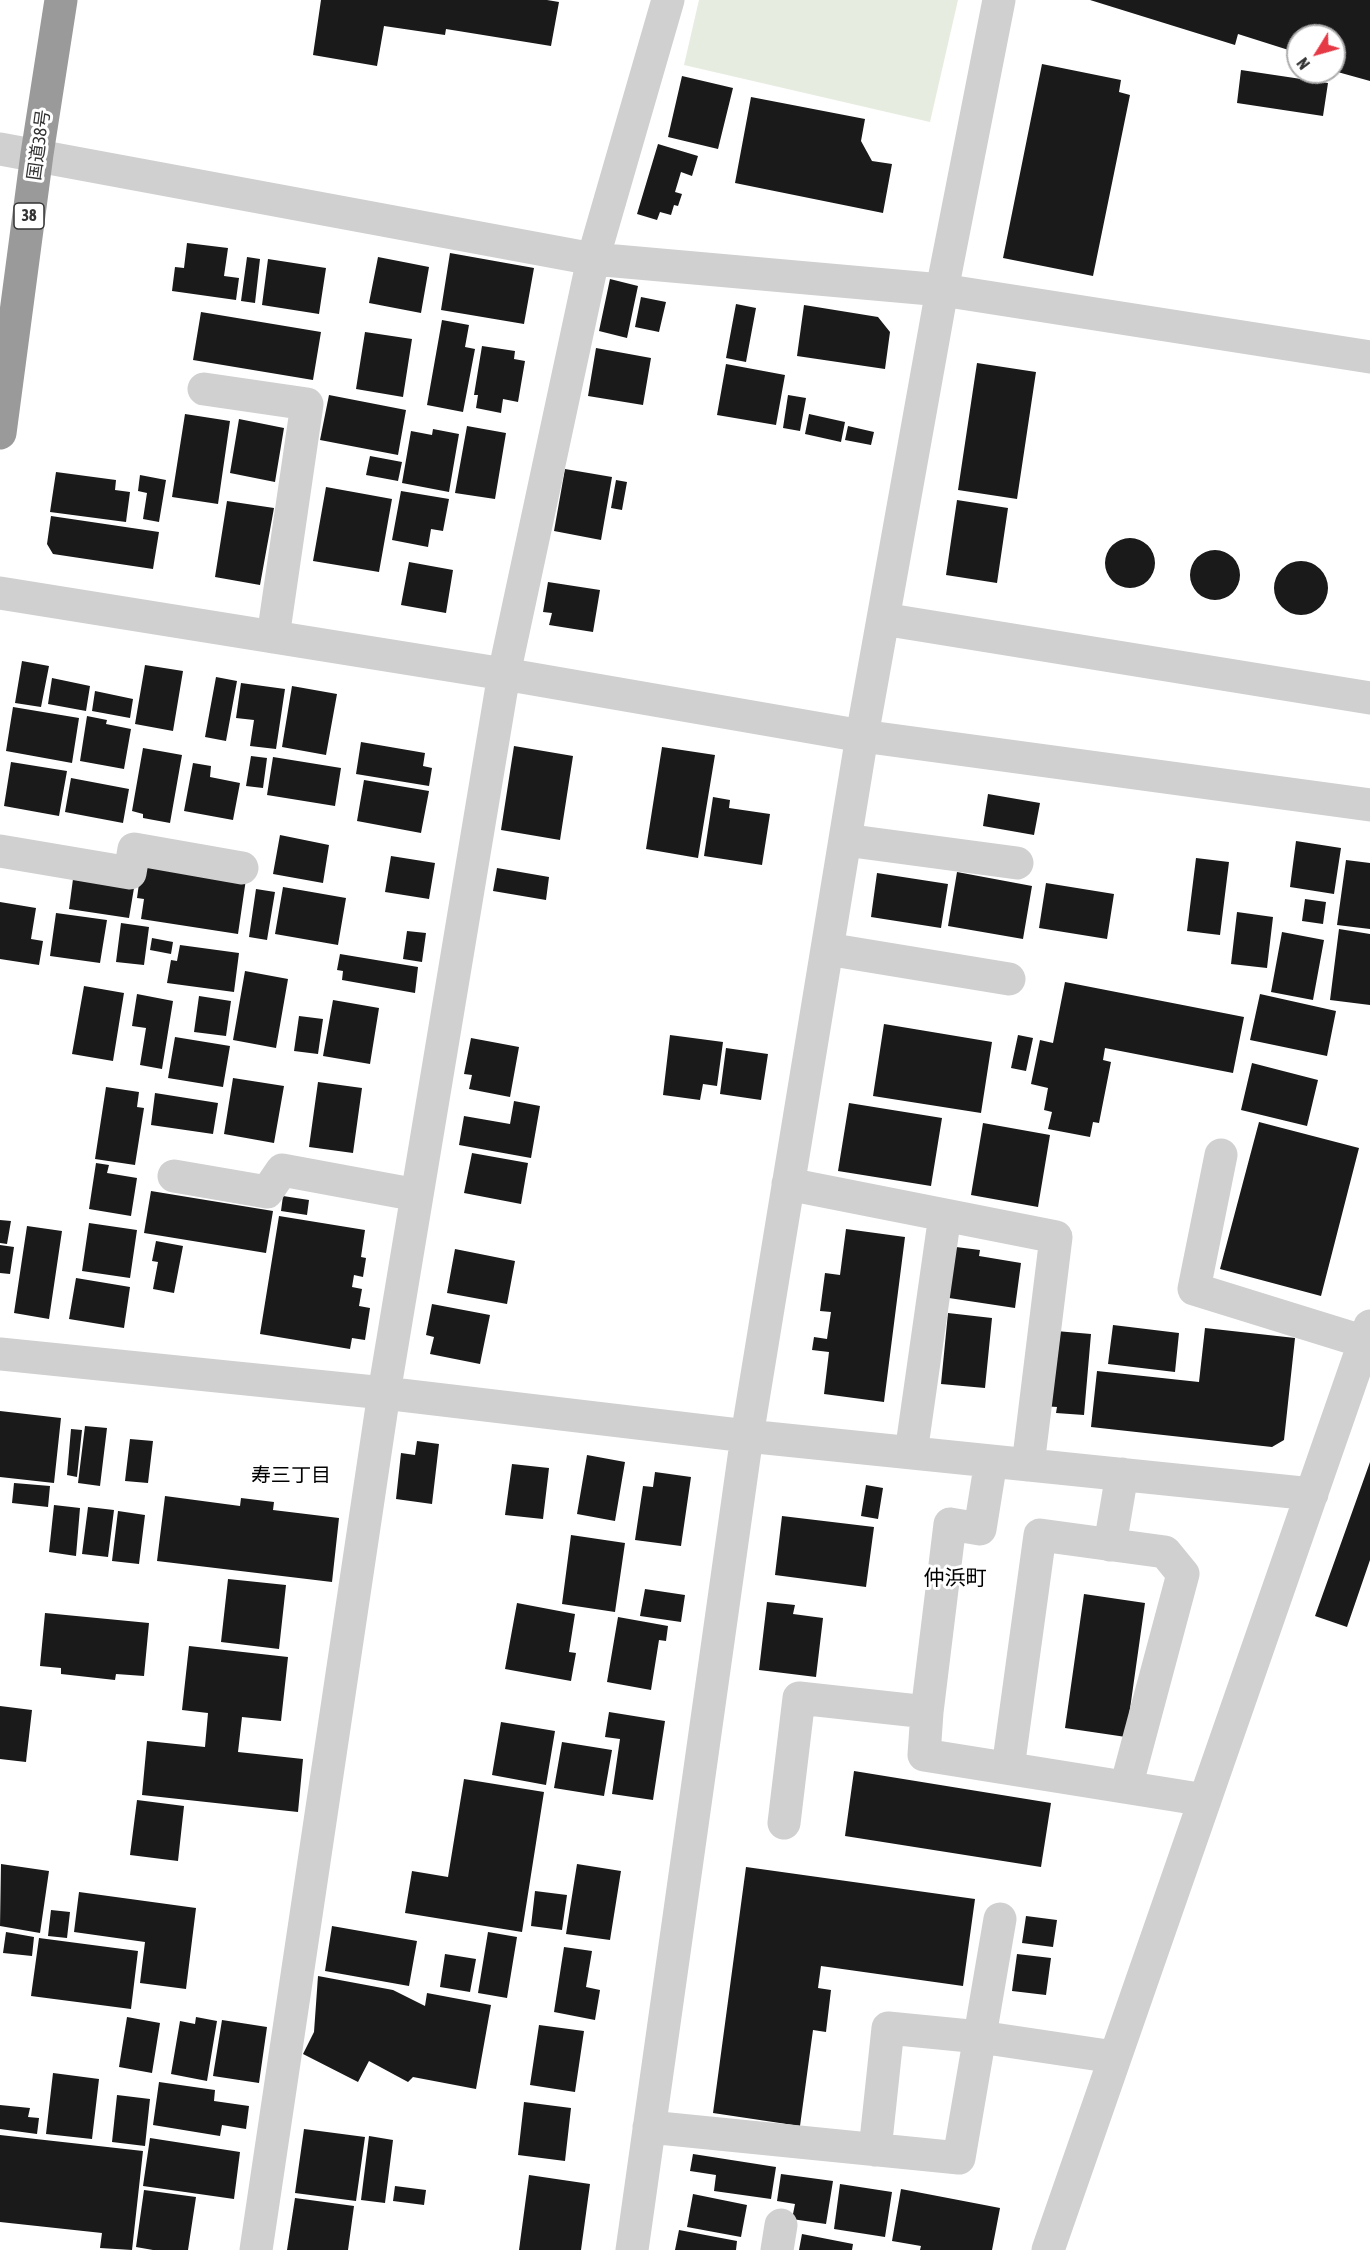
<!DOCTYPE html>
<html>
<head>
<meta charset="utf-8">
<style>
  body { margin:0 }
  #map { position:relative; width:1370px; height:2250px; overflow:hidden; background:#fff; font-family:"Asap Condensed",sans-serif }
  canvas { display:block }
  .north { position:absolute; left:1286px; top:24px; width:60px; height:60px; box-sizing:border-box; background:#fff; border:2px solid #adadad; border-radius:50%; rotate:233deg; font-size:16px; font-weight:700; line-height:24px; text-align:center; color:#333 }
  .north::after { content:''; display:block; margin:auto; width:21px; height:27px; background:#e63946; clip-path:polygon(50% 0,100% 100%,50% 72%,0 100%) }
</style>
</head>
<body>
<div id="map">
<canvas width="1370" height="2250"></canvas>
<div class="north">N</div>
</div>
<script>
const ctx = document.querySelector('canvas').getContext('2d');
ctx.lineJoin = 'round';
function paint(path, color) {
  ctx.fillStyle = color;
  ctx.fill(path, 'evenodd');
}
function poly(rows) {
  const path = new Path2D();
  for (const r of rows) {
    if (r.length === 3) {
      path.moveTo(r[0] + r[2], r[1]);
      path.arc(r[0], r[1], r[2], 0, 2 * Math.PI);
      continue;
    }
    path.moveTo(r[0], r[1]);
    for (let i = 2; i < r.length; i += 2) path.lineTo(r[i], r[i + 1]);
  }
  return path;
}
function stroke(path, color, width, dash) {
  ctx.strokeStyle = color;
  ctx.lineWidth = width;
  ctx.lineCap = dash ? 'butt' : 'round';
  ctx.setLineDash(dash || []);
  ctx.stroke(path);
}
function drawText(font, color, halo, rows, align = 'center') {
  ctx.font = font + ' "Asap Condensed","Noto Sans JP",sans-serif';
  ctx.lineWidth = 6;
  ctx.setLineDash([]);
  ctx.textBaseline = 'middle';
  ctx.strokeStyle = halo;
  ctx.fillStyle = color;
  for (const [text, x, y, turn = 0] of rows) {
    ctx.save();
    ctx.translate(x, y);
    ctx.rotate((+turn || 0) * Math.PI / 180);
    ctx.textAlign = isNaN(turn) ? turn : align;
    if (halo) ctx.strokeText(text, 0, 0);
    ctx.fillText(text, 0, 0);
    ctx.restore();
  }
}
const green = poly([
  [699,0,958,0,930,122,684,65]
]);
const building = poly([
  [321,0,547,0,559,2,551,46,446,29,445,35,384,26,377,66,313,55],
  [1090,0,1370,0,1370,81,1334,71,1334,36,1298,36,1298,53,1238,34,1235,45],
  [1042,64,1121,80,1119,92,1130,95,1093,276,1003,258],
  [1241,70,1328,83,1323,116,1237,103],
  [682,76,733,88,718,149,668,137],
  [751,97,865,119,861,141,872,161,892,164,883,213,735,183],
  [658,144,698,156,692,176,681,172,675,192,682,194,678,206,674,205,671,215,660,212,657,220,637,214],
  [187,243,228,248,224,276,239,278,236,300,172,291,175,267,184,268],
  [450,253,534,268,524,324,441,310],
  [247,257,260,259,255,303,241,301],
  [378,257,429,267,421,313,369,303],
  [268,259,326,268,319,314,262,305],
  [610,279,638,286,627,338,599,331],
  [641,297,666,302,659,332,635,327],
  [736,304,756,308,746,362,726,358],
  [804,305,878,317,890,332,885,369,797,356],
  [201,312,321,332,313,380,193,360],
  [442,320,469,325,465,347,475,349,463,412,427,405],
  [365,332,412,339,403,397,356,389],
  [482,346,515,351,514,359,525,361,518,402,503,399,501,413,476,408,478,395,474,395],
  [596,348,651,358,643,405,588,396],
  [977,363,1036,372,1017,499,958,490],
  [726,364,785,375,776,425,717,415],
  [329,395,406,410,398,455,320,440],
  [788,395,806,398,800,431,783,428],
  [185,414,230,421,218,504,172,497],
  [809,414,845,422,841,442,805,434],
  [239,419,284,428,275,482,230,473],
  [467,426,506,433,495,499,455,493],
  [848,426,874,432,871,445,845,440],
  [433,429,459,434,449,492,402,483,411,431,432,435],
  [370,456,402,462,398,481,366,475],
  [565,469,612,477,601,540,554,531],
  [56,472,116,480,115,490,130,492,126,522,50,512],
  [140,475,166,480,159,522,143,519,147,493,138,491],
  [616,480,627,482,622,510,611,508],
  [326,487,392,499,379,572,313,561],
  [401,491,449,499,443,531,431,529,428,547,392,540],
  [957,500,1008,508,997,583,946,575],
  [227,501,274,508,260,585,215,577],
  [51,516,159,532,153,569,53,554,47,544],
  [1130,563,25],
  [1215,575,25],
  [1301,588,27],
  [409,562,453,570,446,613,401,605],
  [548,582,600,590,593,632,549,625,552,613,543,612],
  [22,661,49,666,41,707,15,703],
  [145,665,183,671,173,731,135,724],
  [216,677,237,681,226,741,205,737],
  [52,678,90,686,86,711,48,704],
  [241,683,285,689,276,749,250,746,254,720,236,718],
  [292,686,337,694,326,755,282,747],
  [95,691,133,699,130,718,92,711],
  [13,707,79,718,72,763,6,751],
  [87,716,107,720,106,724,131,729,124,769,80,761],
  [361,742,425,753,423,766,432,768,429,786,356,774],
  [514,746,573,756,560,840,501,830],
  [662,747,715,755,698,858,646,849],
  [143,748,182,755,170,823,143,818,143,814,132,811],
  [251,756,267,758,263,788,246,786],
  [273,757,341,768,335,806,267,795],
  [11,762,67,771,59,816,4,806],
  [193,763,211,766,210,777,240,783,233,820,184,811],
  [71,778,129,789,123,823,65,812],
  [364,780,429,791,421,833,357,821],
  [988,794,1040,803,1034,835,983,826],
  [713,797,730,800,729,808,770,814,762,865,704,856],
  [280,835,329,845,323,883,273,874],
  [1296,841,1341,848,1334,894,1290,887],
  [391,856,435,863,429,899,385,892],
  [1196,858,1229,862,1220,935,1187,931],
  [1346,860,1370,863,1370,929,1337,925],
  [142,862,246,879,238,934,141,919,144,899,137,898],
  [497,868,549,877,546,900,493,891],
  [957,872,1032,886,1023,939,948,926],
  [877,873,948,884,941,928,871,917],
  [73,879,134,888,129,918,69,909],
  [1046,883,1114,894,1107,939,1039,928],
  [283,887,346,898,338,945,275,934],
  [256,889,275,892,267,940,249,937],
  [1305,899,1326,902,1323,924,1302,921],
  [0,902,36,908,31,939,43,941,39,965,0,959],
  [1237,912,1273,917,1267,968,1231,964],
  [56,913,107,920,100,963,50,956],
  [121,923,149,927,144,965,116,962],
  [1339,929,1370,934,1370,1005,1330,1000],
  [407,931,426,933,422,962,403,959],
  [1282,932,1324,940,1313,1000,1271,992],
  [152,938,173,942,171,954,150,950],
  [180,945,239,953,234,992,167,983,171,960,177,961],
  [340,954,418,967,415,993,342,980,343,971,337,970],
  [245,971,288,979,276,1048,233,1040],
  [1065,982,1244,1017,1233,1073,1105,1048,1103,1060,1111,1062,1099,1123,1093,1122,1090,1137,1048,1129,1052,1112,1044,1110,1048,1088,1031,1084,1040,1040,1053,1043],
  [84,986,124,993,113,1061,72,1054],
  [137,994,173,1001,162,1069,140,1065,146,1028,132,1026],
  [1260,994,1336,1011,1327,1056,1250,1040],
  [199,996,231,1001,226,1036,194,1032],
  [333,1000,379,1008,370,1064,323,1056],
  [299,1016,323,1019,318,1054,294,1051],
  [884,1024,992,1042,981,1113,873,1096],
  [670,1035,723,1042,717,1086,703,1084,700,1100,663,1095],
  [1018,1035,1033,1038,1026,1071,1011,1068],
  [175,1037,230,1046,223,1087,168,1078],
  [471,1038,519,1047,510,1097,469,1089,472,1075,464,1074],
  [726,1048,768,1054,761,1100,720,1094],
  [1252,1063,1318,1080,1307,1126,1241,1110],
  [233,1078,284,1086,274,1143,224,1134],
  [318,1082,362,1088,353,1153,309,1147],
  [106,1087,139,1092,137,1107,144,1108,135,1165,95,1159],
  [155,1093,218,1103,213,1134,151,1125],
  [514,1101,540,1106,531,1158,459,1145,464,1116,510,1124],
  [849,1103,942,1118,931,1186,838,1171],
  [1259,1122,1359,1148,1321,1296,1220,1269],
  [983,1123,1050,1135,1038,1207,971,1195],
  [472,1153,528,1163,521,1204,464,1193],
  [96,1163,109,1165,107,1173,137,1178,131,1216,89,1209],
  [151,1191,273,1211,266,1253,144,1233],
  [283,1196,309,1200,307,1215,281,1211],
  [279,1216,365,1230,361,1257,366,1258,363,1277,354,1275,352,1287,362,1289,359,1306,370,1308,365,1340,352,1338,350,1349,260,1334],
  [0,1220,11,1221,7,1244,0,1243],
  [89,1223,137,1230,130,1278,82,1271],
  [27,1226,62,1231,49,1319,14,1313],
  [846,1229,905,1237,884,1402,824,1394,829,1352,812,1350,814,1337,827,1339,831,1312,820,1311,825,1273,840,1275],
  [156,1241,183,1246,174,1293,153,1289,158,1262,152,1261],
  [0,1245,14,1247,10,1274,0,1273],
  [956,1247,980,1250,979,1256,1021,1263,1015,1308,949,1298],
  [455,1249,515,1261,507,1304,447,1293],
  [76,1278,130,1287,124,1328,69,1319],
  [432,1304,490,1315,480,1364,430,1354,434,1337,426,1335],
  [948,1313,992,1318,985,1388,941,1384],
  [1113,1325,1179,1333,1175,1372,1108,1364],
  [1205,1328,1295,1338,1284,1440,1272,1447,1091,1427,1097,1371,1199,1382],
  [1056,1331,1091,1334,1084,1415,1056,1413,1057,1407,1043,1406],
  [0,1411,61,1418,54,1483,0,1477],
  [85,1426,107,1428,100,1486,78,1483],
  [71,1429,82,1430,77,1477,67,1475],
  [130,1439,153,1441,148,1483,125,1481],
  [417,1441,439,1444,432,1504,396,1499,401,1453,415,1455],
  [587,1455,625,1462,615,1521,577,1514],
  [1370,1462,1370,1560,1347,1627,1315,1616],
  [512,1464,549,1468,543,1519,505,1515],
  [655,1472,691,1477,681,1546,635,1540,643,1486,653,1487],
  [14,1483,50,1486,48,1507,12,1503],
  [866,1485,883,1488,878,1519,861,1516],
  [165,1496,240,1506,241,1498,274,1502,273,1510,339,1518,332,1582,157,1561],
  [54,1505,80,1508,76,1556,49,1552],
  [88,1507,114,1510,108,1557,82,1554],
  [118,1511,145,1515,139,1564,112,1561],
  [782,1516,874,1527,866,1587,775,1575],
  [571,1535,625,1543,615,1612,562,1604],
  [228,1579,286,1585,279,1649,221,1642],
  [645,1589,685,1595,681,1622,640,1616],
  [1084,1594,1145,1603,1126,1737,1065,1728],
  [767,1602,795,1605,793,1614,823,1618,816,1677,759,1670],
  [517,1603,575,1614,569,1652,576,1653,571,1681,505,1669],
  [45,1613,149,1623,144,1676,116,1674,115,1680,61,1674,61,1668,40,1666],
  [618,1617,668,1626,666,1641,659,1640,651,1690,607,1682],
  [189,1646,288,1657,281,1721,242,1717,238,1752,303,1759,298,1812,142,1795,147,1741,205,1747,208,1713,182,1710],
  [0,1706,32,1710,26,1762,0,1759],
  [609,1712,665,1721,653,1800,612,1794,620,1739,605,1737],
  [501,1722,555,1731,546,1785,492,1775],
  [562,1742,612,1750,604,1796,554,1788],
  [854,1771,1051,1803,1041,1867,845,1836],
  [464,1779,544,1792,522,1932,405,1913,412,1871,448,1877],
  [137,1800,184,1806,178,1861,130,1855],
  [1,1864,49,1871,40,1933,0,1926],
  [577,1864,621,1871,610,1940,566,1934],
  [746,1867,975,1899,963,1986,821,1966,818,1988,831,1990,826,2032,813,2030,800,2126,713,2113],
  [535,1891,567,1895,562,1930,531,1926],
  [79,1892,196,1908,186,1989,140,1983,145,1942,74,1932],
  [51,1910,70,1912,67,1938,48,1936],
  [1026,1916,1057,1920,1053,1947,1022,1943],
  [332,1926,417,1941,409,1986,325,1971],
  [6,1932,34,1937,32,1956,3,1953],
  [488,1932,517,1937,507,1998,478,1993],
  [39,1938,138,1951,131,2009,31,1996],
  [564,1947,592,1951,586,1987,600,1990,595,2020,554,2012],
  [445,1954,476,1959,470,1992,440,1987],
  [1017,1954,1051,1958,1046,1995,1012,1991],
  [318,1976,393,1990,425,2006,427,1993,491,2005,476,2089,413,2077,408,2082,369,2061,358,2082,303,2054,314,2032],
  [127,2017,160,2023,152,2073,119,2067],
  [196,2017,217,2021,207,2081,171,2074,180,2021,195,2024],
  [222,2020,267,2027,259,2083,213,2076],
  [539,2025,584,2031,575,2092,530,2085],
  [53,2073,99,2079,92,2139,46,2134],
  [159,2082,215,2090,214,2101,249,2106,246,2129,222,2125,220,2136,153,2125],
  [117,2095,150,2099,145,2146,112,2142],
  [524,2102,571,2108,565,2161,518,2155],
  [0,2105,30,2108,28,2117,39,2118,37,2134,0,2129],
  [304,2129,365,2137,356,2201,295,2193],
  [0,2135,143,2151,132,2250,100,2248,102,2233,0,2222],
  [369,2136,393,2140,385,2203,361,2200],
  [150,2138,240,2152,234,2199,143,2186],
  [693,2154,776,2167,771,2199,714,2191,716,2175,690,2171],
  [781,2174,833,2181,826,2224,792,2219,795,2204,777,2201],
  [529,2175,590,2184,581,2250,519,2250],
  [840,2184,892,2192,885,2237,834,2229],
  [395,2186,426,2190,424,2205,393,2201],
  [901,2189,1000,2208,992,2250,920,2250,921,2246,892,2241],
  [144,2190,196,2197,188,2250,153,2250,136,2247],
  [693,2194,747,2205,741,2237,687,2227],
  [295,2198,354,2206,348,2250,287,2250],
  [679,2230,737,2241,736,2250,675,2250],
  [802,2234,853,2244,852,2250,799,2250]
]);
const minor = poly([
  [0,149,593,259,942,290,1370,357],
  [204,389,307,404,273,637],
  [0,593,504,674,862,736,1370,805],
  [883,619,1370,698],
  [845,840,1017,863],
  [0,851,130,873,134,849,242,868],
  [827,949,1009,979],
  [1221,1155,1194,1289,1365,1342],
  [174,1176,267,1192,282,1170,417,1195],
  [788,1184,1056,1237,1028,1465],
  [0,1354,384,1393,747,1436,1312,1494],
  [911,1453,945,1215],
  [1110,1545,1122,1474],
  [927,1712,950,1524,980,1529,991,1461],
  [1008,1768,1040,1535,1165,1552,1183,1574,1126,1787],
  [784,1823,799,1698,927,1712,924,1755,1205,1800],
  [649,2127,959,2158,1000,1919],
  [875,2150,888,2028,980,2037,1114,2057],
  [256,2250,384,1393,504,674,593,259,668,0],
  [632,2250,747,1436,862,736,942,290,999,0],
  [777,2250,781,2225],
  [1048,2250,1370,1326]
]);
const highway = poly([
  [0,433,37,154,61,0]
]);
const shields = [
  [29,216,30]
];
const shieldNames = [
  ["38",29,216]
];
const streetNames = [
  ["国道38号",39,145,-82]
];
const neighbourhoodNames = [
  ["寿三丁目",291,1476]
];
const quarterNames = [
  ["仲浜町",955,1578]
];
paint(green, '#e6ecdf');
paint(building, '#1a1a1a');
stroke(minor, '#d0d0d0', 33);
stroke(highway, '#9a9a9a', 33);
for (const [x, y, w] of shields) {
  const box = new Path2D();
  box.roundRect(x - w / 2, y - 13, w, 26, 4.5);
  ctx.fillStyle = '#fff';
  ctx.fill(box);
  stroke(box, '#333', 1.5);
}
drawText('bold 16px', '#333', null, shieldNames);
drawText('18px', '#333', '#fff', streetNames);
drawText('20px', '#000', '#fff', neighbourhoodNames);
drawText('21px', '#000', '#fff', quarterNames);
</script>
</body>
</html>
